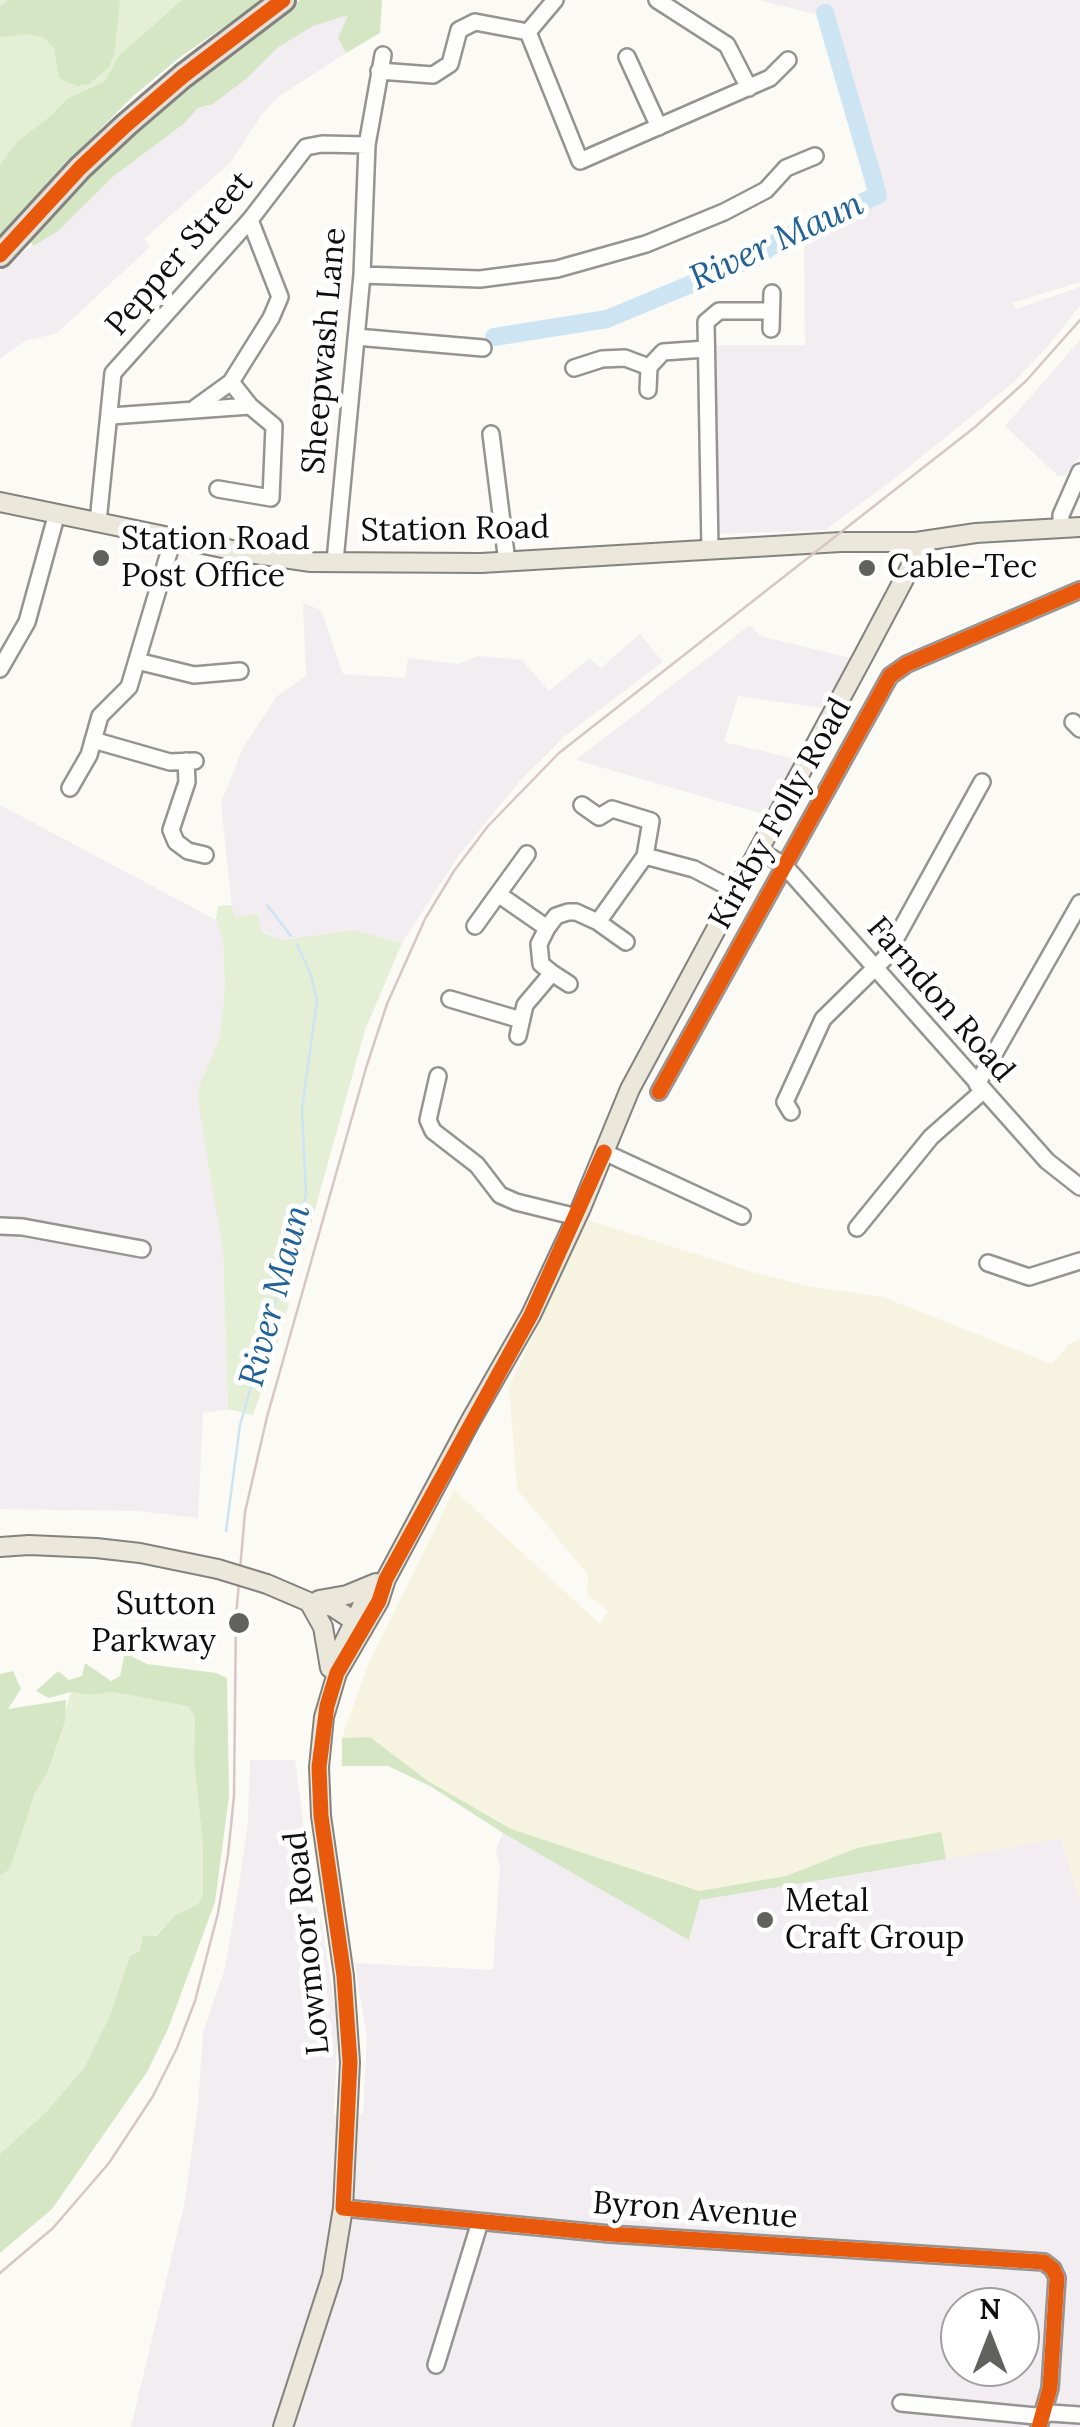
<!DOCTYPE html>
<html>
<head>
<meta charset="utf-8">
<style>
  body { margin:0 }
  #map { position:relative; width:1080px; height:2427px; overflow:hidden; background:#fbfaf4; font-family:Lora,serif }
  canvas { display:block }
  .north { position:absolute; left:940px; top:2287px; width:100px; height:100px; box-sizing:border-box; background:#fff; border:2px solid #9f9f9f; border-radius:50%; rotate:0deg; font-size:28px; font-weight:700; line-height:40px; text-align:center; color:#0e0e0e }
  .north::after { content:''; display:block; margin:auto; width:35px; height:45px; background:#61615e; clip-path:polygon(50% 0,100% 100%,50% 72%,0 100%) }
</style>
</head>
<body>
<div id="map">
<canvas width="1080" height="2427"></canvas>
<div class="north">N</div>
</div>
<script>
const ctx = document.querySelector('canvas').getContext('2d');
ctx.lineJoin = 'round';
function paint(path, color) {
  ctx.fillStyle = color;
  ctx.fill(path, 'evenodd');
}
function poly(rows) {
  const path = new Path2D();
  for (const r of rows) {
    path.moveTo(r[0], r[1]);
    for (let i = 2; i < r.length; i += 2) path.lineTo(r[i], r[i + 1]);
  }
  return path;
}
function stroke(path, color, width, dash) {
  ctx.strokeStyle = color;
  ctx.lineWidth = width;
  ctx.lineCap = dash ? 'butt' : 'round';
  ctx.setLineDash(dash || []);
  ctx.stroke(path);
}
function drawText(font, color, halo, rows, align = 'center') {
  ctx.font = font + ' Lora,serif';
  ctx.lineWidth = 10;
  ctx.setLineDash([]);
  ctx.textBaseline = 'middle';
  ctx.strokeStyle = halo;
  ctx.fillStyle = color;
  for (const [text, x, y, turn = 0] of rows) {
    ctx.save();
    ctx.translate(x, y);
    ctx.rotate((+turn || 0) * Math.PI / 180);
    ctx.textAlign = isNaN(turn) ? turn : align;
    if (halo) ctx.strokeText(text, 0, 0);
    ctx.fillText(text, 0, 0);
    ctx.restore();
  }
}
const industrial = poly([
  [758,0,1080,0,1080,282,1012,303,1016,309,1080,287,1080,305,1049,345,1015,381,889,483,825,530,714,534,713,345,805,345,804,232,886,195,823,16],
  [349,14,338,38,346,53,278,97,262,114,230,163,144,239,150,247,57,333,25,341,0,359,0,271,9,260,58,231,115,175,185,123,199,108,213,104,245,79,277,48,313,26],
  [1080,340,1080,456,1065,476,1058,476,1005,426],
  [303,603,321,610,343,674,405,678,408,658,459,664,479,656,522,660,549,691,589,659,601,668,640,634,663,662,565,736,520,781,459,855,402,943,354,930,282,940,233,918,221,803,243,748,277,696,306,676],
  [750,625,760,636,855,659,835,697,822,708,738,696,724,742,795,759,767,815,576,760],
  [0,805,216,920,223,939,225,988,220,1037,198,1089,223,1251,228,1409,203,1413,198,1518,136,1511,0,1509],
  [250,1760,295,1760,312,1890,322,1925,338,2027,334,2114,363,2115,367,2038,355,1963,493,1970,500,1867,496,1850,503,1833,690,1939,699,1900,1061,1837,1080,1902,1080,2427,131,2427,185,2201,198,2106,203,2033,225,1969,240,1879,248,1822],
  [960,2307,1020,2307,1020,2367,960,2367]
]);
const farmland = poly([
  [588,1220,753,1272,807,1286,883,1297,1052,1364,1069,1344,1080,1339,1080,1902,1061,1838,946,1859,941,1833,857,1848,786,1876,699,1891,511,1829,428,1781,370,1737,342,1738,367,1667,454,1490,600,1624,608,1611,587,1594,588,1575,517,1489,509,1387]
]);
const green = poly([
  [0,0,263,0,180,57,133,96,59,170,0,239],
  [232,905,234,917,258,914,262,932,282,940,354,930,402,943,365,1030,279,1339,253,1415,228,1409,223,1251,199,1106,198,1089,220,1037,225,988,223,939,216,920,218,906],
  [71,1692,89,1695,113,1692,188,1705,195,1716,194,1762,203,1845,203,1895,198,1904,174,1916,140,1951,130,1954,110,2015,84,2068,47,2111,0,2154,0,1876,10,1869,35,1793,47,1774]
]);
const forest = poly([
  [8,0,120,0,114,55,109,67,89,84,77,86,59,78,54,48,43,37,26,34,0,37,0,7],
  [182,0,263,0,180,57,133,96,59,170,0,239,0,165,18,141,52,115,67,99,104,82,120,55],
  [300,0,382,0,380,33,346,53,338,38,348,15,313,26,277,48,246,79,213,104,198,108,185,123,115,175,58,231,33,246,27,235,109,149,230,51],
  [125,1653,147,1664,216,1673,227,1678,229,1796,215,1902,168,2029,147,2072,52,2209,0,2253,0,2154,47,2111,84,2068,110,2015,130,1955,140,1951,143,1936,156,1936,174,1916,198,1904,203,1895,203,1845,194,1762,195,1717,188,1706,113,1692,89,1695,71,1692,49,1698,36,1691,58,1671,69,1680,82,1676,85,1663,111,1681,120,1676],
  [13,1671,21,1689,8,1709,66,1700,65,1721,47,1774,35,1793,10,1869,0,1876,0,1674],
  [370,1737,428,1781,511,1829,699,1891,786,1876,857,1848,941,1832,946,1859,700,1900,689,1940,503,1833,430,1786,388,1766,342,1766,342,1738]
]);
const stream = poly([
  [267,905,291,936],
  [226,1531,240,1425,306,1195,302,1109,317,1001,311,975,297,944]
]);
const river = poly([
  [494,337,607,319,756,257,782,239,878,195,825,13]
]);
const minor = poly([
  [657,0,727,45,749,88],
  [528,32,580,161,770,78,788,60],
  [627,57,659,127],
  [379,71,433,75,450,64,459,30,475,22,528,32,555,0],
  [362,275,480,279,557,269,646,244,724,212,766,190,786,168,815,156],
  [771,329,772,293],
  [356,337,483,348],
  [574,368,602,359,625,358,649,367],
  [648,390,649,367,663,352,706,349],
  [195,408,231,382],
  [111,416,250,406],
  [491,434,507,562],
  [218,489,271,498,274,426,250,406,231,382,271,318,280,297,250,220],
  [98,522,113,373,250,220,306,147,322,144,367,145],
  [1061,528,1061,515,1080,472],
  [710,550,706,322,719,311,771,311],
  [335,561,362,275,367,145,383,55],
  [137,661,194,675,240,671],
  [0,669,27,622,57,513],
  [1073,722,1080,729],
  [93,740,170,762,195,761],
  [186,761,187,782,171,830,176,842,188,851,205,855],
  [70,788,89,755,100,716,129,687,173,539],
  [582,805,599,817,612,809,651,821,645,856,694,869,736,891],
  [758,850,784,865,1047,1161,1080,1187],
  [527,854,498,894,547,928],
  [598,922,626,942],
  [475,926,498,894],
  [552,973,569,984],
  [450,999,521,1020],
  [518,1036,525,1005,552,973,541,964,539,944,547,928,556,916,568,912,576,912,598,922,645,856],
  [438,1076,428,1120,433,1131,477,1165,500,1195,516,1202,577,1217],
  [977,1084,1080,903],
  [659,1092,890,676,907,664,1080,590],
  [791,1112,785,1102,823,1019,885,958,982,782],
  [604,1152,742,1216],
  [0,1226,23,1227,142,1249],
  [857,1228,931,1137,983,1091],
  [988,1263,1029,1277,1080,1261],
  [343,2208,610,2234,1044,2262,1053,2269,1057,2278,1050,2388,1039,2427],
  [436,2365,480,2222],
  [901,2403,1036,2416,1050,2413,1080,2415]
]);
const major = poly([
  [0,502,242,552,311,562,481,563,841,542,916,542,976,533,1080,527],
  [0,1547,29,1545,96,1548,140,1553,218,1569],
  [267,1584,309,1602,333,1607,360,1625],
  [319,1600,347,1595,376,1583],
  [309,1602,323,1627,330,1668],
  [337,1673,379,1601,386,1579,471,1420,531,1315,581,1208,630,1089,866,651,912,564,916,542],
  [283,2427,332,2276,343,2208,350,2062,344,1976,321,1816,319,1767,324,1717,337,1673,339,1653,366,1598,381,1583]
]);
const highway = poly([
  [0,255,80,168,126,125,183,76,283,0]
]);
const rail = poly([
  [0,2273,53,2228,109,2163,153,2096,177,2048,195,2001,218,1913,228,1855,234,1796,236,1617,245,1512,267,1417,366,1068,387,1004,425,919,454,871,488,826,559,753,975,427,1026,381,1080,320]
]);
const majorBridge = poly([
  [218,1569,267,1584]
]);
const cycleway = poly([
  [0,255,80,168,126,125,183,76,283,0],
  [659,1092,890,676,907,664,1080,590],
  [604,1152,531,1315,386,1579,379,1601,337,1673,327,1706,319,1767,321,1816,344,1976,350,2062,343,2208,610,2234,1044,2262,1053,2269,1057,2278,1050,2388,1039,2427]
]);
const markers = [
  [101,558,10,"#61615e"],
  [867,568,10,"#61615e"],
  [239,1623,12,"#61615e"],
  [765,1920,10,"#61615e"]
];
const streetNames = [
  ["Pepper Street",180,254,-49],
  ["Sheepwash Lane",325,351,-85],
  ["Station Road",455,530,-1],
  ["Kirkby Folly Road",781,814,-61],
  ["Farndon Road",940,1000,49],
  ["Lowmoor Road",308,1943,-96],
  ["Byron Avenue",695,2211,4]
];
const poiNames = [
  ["Station Road",121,540],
  ["Post Office",121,577],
  ["Cable-Tec",887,568],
  ["Sutton",216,1605,"right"],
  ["Parkway",216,1642,"right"],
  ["Metal",785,1902],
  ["Craft Group",785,1939]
];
const waterNames = [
  ["River Maun",777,242,-25],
  ["River Maun",276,1296,-75]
];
paint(industrial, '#f2edf0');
paint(farmland, '#f6f4e1');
paint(green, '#e4efd5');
paint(forest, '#d5e6c4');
stroke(stream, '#cde5f3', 2.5);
stroke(river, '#cde5f3', 18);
stroke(minor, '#959492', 20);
stroke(major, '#82827f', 22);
stroke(highway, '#82827f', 28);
stroke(minor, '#fefefd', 15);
stroke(major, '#ebe7da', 18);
stroke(highway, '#e8e0d7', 22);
stroke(rail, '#d6c6c6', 2.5);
stroke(majorBridge, '#82827f', 22, []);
stroke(majorBridge, '#ebe7da', 18);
stroke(cycleway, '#e8590c', 15);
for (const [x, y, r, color] of markers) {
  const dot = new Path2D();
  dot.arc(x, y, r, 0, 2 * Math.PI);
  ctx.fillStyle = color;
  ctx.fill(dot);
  stroke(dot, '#fff', 4);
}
drawText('32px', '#0e0e0e', '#fff', streetNames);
drawText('32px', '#0e0e0e', '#fff', poiNames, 'left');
drawText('italic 35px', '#206297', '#fff', waterNames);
</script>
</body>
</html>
